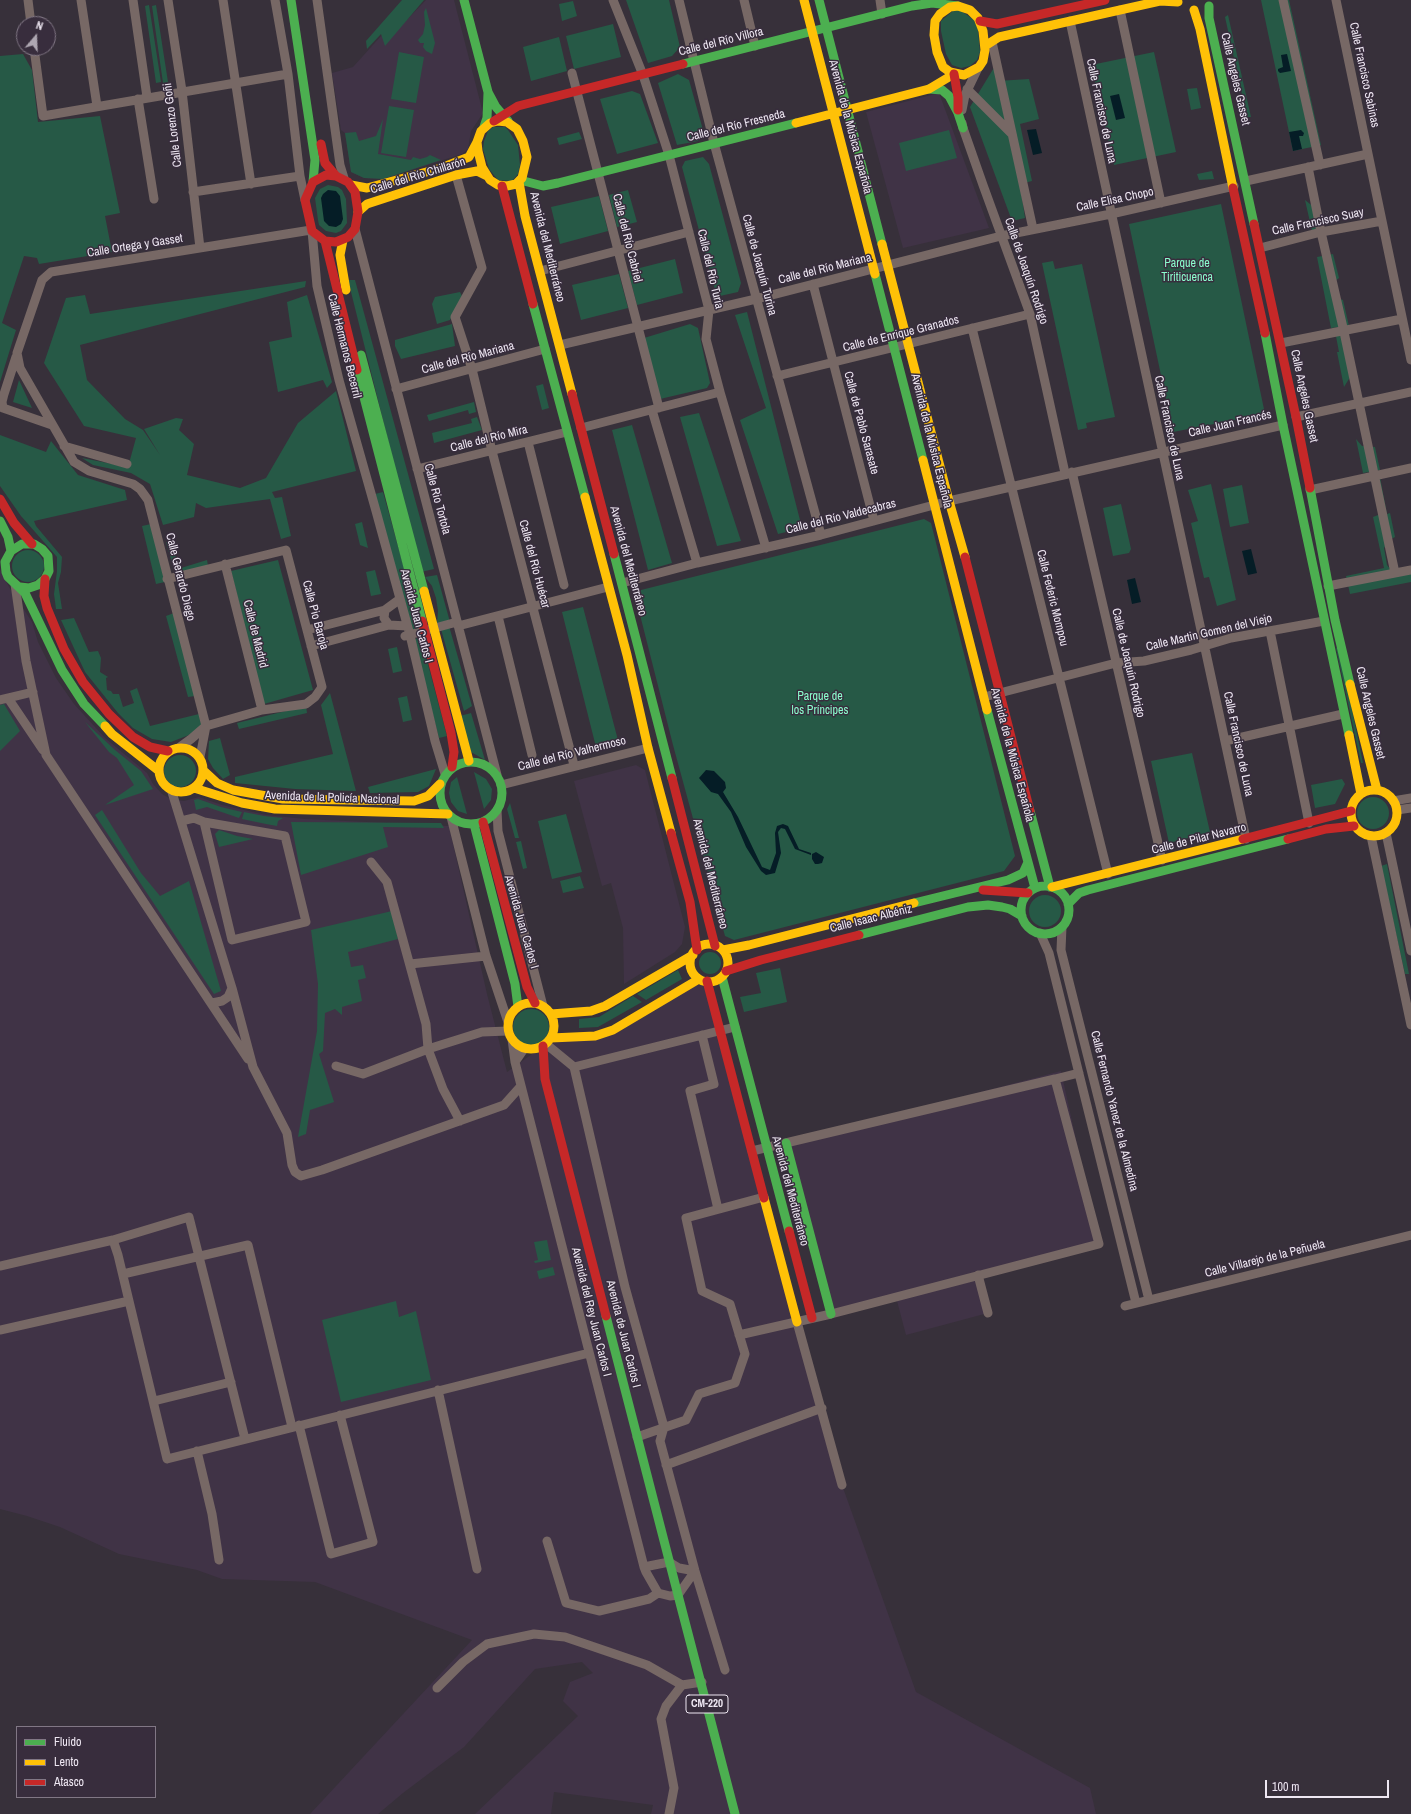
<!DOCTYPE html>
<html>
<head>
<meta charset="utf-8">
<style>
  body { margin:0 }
  #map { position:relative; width:1411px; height:1814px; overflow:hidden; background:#37303a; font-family:"Archivo Narrow",sans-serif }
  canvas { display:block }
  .legend { position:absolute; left:16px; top:1726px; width:140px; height:72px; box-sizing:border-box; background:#382d3d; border:1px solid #817785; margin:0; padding:5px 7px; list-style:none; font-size:12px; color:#eee7f2 }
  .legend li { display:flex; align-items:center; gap:8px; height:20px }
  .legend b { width:20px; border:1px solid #817785 }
  .north { position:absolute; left:16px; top:16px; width:40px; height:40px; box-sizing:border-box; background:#382d3d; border:1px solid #817785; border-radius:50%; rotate:19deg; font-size:11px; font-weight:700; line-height:16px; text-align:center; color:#eee7f2 }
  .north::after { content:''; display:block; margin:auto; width:14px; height:18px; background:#aea7b2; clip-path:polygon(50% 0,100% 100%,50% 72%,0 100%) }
  .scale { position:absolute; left:1265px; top:1780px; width:124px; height:18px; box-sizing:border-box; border:2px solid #eee7f2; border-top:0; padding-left:5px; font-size:12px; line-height:14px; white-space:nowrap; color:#eee7f2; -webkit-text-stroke:3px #382d3d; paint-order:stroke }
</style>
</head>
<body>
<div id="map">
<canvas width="1411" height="1814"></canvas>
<ul class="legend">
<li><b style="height:5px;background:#4caf50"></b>Fluido</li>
<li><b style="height:5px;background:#ffc107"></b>Lento</li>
<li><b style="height:5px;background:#c62828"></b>Atasco</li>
</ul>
<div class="north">N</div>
<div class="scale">100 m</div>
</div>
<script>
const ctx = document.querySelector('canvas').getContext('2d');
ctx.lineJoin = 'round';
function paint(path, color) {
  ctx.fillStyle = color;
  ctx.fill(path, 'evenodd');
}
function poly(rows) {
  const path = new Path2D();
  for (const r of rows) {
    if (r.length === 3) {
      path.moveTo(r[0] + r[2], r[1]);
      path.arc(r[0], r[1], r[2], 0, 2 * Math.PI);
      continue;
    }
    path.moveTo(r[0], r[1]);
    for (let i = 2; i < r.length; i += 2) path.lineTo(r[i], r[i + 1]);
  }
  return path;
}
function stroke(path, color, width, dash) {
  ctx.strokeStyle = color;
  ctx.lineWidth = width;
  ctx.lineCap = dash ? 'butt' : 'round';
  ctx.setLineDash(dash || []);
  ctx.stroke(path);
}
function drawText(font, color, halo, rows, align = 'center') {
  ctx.font = font + ' "Archivo Narrow",sans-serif';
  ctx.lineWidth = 3;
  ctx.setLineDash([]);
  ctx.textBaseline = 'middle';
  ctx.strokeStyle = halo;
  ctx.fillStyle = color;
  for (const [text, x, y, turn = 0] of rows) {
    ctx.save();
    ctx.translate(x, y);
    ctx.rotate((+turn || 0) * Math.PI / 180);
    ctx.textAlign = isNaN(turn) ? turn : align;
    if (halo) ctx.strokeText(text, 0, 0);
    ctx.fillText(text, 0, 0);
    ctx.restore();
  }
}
const built = poly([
  [426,0,454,0,483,113,471,131,468,149,462,154,383,179,364,178,351,172,345,133,341,130,332,73,353,67,382,35,402,25],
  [939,93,989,228,903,248,866,112],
  [0,569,9,587,32,622,38,642,56,678,74,704,105,738,147,773,153,784,162,794,171,799,184,801,199,797,222,805,266,815,305,819,449,826,487,994,507,1072,546,1044,591,1037,705,981,842,1485,916,1692,1090,1788,1096,1814,651,1814,653,1805,554,1792,551,1814,475,1814,578,1716,563,1701,570,1682,593,1673,582,1662,535,1669,464,1747,403,1793,378,1814,310,1814,472,1640,315,1582,222,1579,197,1570,119,1554,60,1527,27,1516,0,1509],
  [636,765,645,770,685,927,682,944,675,952,624,984,623,928,611,883,602,886,574,781],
  [1061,1071,1099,1244,979,1275,988,1313,906,1335,896,1297,831,1314,786,1143]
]);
const green = poly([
  [402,0,424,0,385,46,381,34,367,49,366,41],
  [626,0,669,0,680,47,672,56,648,63],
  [1261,0,1289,0,1321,145,1293,151],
  [573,1,577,16,562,21,559,4],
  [149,5,161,82,156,83,145,6],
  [156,5,168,82,163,83,152,6],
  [426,8,435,43,432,54,426,51,423,47,424,43,420,43,418,40,423,34,425,25,424,12],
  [954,10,960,10,974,20,978,30,980,52,977,60,970,66,961,68,952,65,946,54,941,31,941,21],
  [1228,15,1251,117,1247,117,1225,17],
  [613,24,621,57,574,69,566,36],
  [559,37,567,71,531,81,523,47],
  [399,52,424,57,416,103,391,99],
  [1154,52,1176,152,1114,165,1091,65],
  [23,54,32,70,38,122,100,116,120,213,105,216,112,252,39,264,37,258,24,256,2,323,16,330,0,382,0,56],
  [995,66,997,81,1029,79,1039,119,1020,124,1032,181,1020,184,1025,218,1012,221,970,107],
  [678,74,689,80,703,130,698,141,677,145,658,83],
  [1197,88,1201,108,1191,110,1187,89],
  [632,91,640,94,658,143,617,154,600,99],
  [389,106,414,110,406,157,381,153],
  [383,119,378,154,411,160,413,157,420,159,427,157,430,155,441,160,383,179,364,178,351,172,345,133,356,132,359,141,376,136],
  [493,127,505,127,508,130,518,145,520,165,518,174,512,181,498,180,489,169,483,149,484,141,488,131],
  [949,130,957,158,906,171,899,143],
  [579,132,582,139,559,145,557,138],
  [703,157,709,164,741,283,738,292,720,296,715,290,682,167,685,161],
  [1212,171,1214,179,1199,180,1197,174],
  [328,185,338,187,342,190,346,199,347,223,341,231,336,233,326,231,319,225,318,220,315,198,320,189],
  [628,190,637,222,617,227,609,195],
  [599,196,608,231,560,244,551,207],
  [1305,200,1315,208,1325,230,1312,231],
  [1221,204,1265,414,1173,432,1129,224],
  [1333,254,1339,278,1335,281,1334,297,1343,300,1349,326,1331,328,1317,257],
  [675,259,683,293,637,305,628,271],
  [1053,261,1055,269,1082,264,1115,417,1086,423,1087,428,1078,430,1042,263],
  [619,274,628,308,581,320,572,285],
  [348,280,355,280,434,569,421,572],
  [306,281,305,287,80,345,87,380,125,419,143,430,160,455,144,429,176,418,183,419,179,430,194,444,187,475,240,488,266,478,298,423,336,391,356,471,272,492,275,498,282,497,291,536,281,539,270,499,206,508,196,503,194,517,163,525,150,484,131,473,93,465,82,458,128,467,136,438,84,426,44,363,66,298,85,295,90,314],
  [460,292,462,296,450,320,437,324,432,304,435,297],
  [307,295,332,382,327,388,323,380,278,392,269,342,292,337,287,302],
  [747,312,802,528,778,534,740,420,766,408,735,315],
  [452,324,455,346,401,359,395,346,395,340],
  [690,324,698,328,710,383,707,388,660,399,644,338],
  [1338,330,1355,369,1344,387,1337,352,1339,352,1335,331],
  [19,380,32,408,13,402],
  [543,384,549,408,542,410,536,386],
  [474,402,476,412,469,414,468,410,429,421,427,415],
  [699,413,741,541,717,546,680,417],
  [477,417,482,430,434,443,432,433,472,423,471,419],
  [632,425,672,563,648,570,612,430],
  [0,435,46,452,51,441,78,475,125,490,127,500,34,521,36,526,62,557,61,572,58,583,62,609,56,609,54,594,57,571,57,557,21,516,0,486],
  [1356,439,1362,446,1375,447,1380,470,1363,473],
  [1379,472,1387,514,1390,513,1395,537,1391,539,1384,548,1387,565,1391,570,1411,570,1411,582,1350,594,1346,576,1384,568,1373,517,1378,515],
  [1211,484,1236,600,1217,606,1209,577,1204,578,1191,523,1198,521,1188,490],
  [1242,485,1249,523,1230,527,1223,489],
  [383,492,421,629,411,632,375,494],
  [1121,504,1131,549,1129,553,1113,556,1103,508],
  [924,519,931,523,1015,856,1004,871,734,940,725,936,673,745,636,599,641,590],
  [362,522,368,548,360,545,355,524],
  [151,524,165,582,156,584,142,526],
  [166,542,169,542,172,544,178,565,173,566],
  [28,566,16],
  [207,560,208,566,182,573,181,568],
  [278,560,313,690,264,704,231,571],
  [375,570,381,594,371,596,366,572],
  [437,575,450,622,437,623,438,611,436,598,432,586,425,577],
  [583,607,619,744,597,751,562,612],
  [174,613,195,696,188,697,166,616],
  [74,618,89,652,98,651,101,658,100,672,108,677,106,678,107,690,111,691,113,694,119,694,123,707,134,703,130,691,137,688,150,726,199,714,202,726,189,735,171,742,152,739,133,728,118,713,85,672,61,620],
  [449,626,472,706,464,711,441,629],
  [421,638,447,736,439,738,413,639],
  [397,647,402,671,393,673,388,649],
  [1339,647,1363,763,1361,763,1336,648],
  [330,693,356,791,295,789,235,783,235,777,333,754,321,705],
  [407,696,412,720,403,722,398,698],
  [4,704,20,731,0,751,0,705],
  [306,706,307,713,239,729,237,723],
  [471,713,485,760,471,752,460,716],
  [85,722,115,750,141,771,153,789,105,805,134,785,117,758,109,752],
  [220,738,230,775,223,779,213,768,208,759,209,741],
  [1192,753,1210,832,1169,843,1151,761],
  [180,771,16],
  [436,769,429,786,418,792,370,793,368,787],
  [474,772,486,779,492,789,491,800,484,809],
  [457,777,467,814,458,811,451,802,449,793,451,782],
  [1342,779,1345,784,1335,804,1315,808,1311,785],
  [1373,813,16],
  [198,799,221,807,242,812,239,818,207,807,196,810,194,800],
  [510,803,519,838,515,838,507,809],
  [102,810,141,873,160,896,189,881,221,991,214,994,95,815],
  [244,812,264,816,283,818,278,821,277,826,266,824,242,819],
  [566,814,582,872,552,879,538,821],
  [291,822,441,823,444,828,383,827,388,847,301,875],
  [219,830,237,836,253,839,219,847,215,834],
  [521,841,527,868,523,869,516,842],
  [1387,864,1409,974,1405,974,1381,866],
  [580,876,584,888,563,893,560,881],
  [1045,911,16],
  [392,911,398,939,348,952,351,967,363,965,366,978,358,980,362,1001,342,1007,342,1015,335,1009,325,1013,323,1051,319,1054,334,1102,310,1110,306,1134,298,1137,317,1031,318,984,311,930],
  [710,963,11],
  [780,968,787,1002,744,1012,740,997,761,993,756,973],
  [678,970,682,979,646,1000,637,994],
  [633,996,642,1002,598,1027,579,1028,579,1019,599,1017],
  [531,1027,18],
  [547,1240,551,1260,535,1263,534,1261,538,1260,534,1242],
  [553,1267,555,1275,539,1279,537,1271],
  [396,1301,399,1317,416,1311,431,1380,341,1402,322,1320]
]);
const water = poly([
  [1287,54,1291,71,1280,73,1278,71,1278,69,1283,67,1281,55],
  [1119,94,1125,118,1116,120,1110,96],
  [1036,129,1042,153,1033,155,1027,130],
  [1301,130,1304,133,1303,136,1299,136,1302,149,1293,151,1289,132],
  [328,190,336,191,340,196,343,219,341,224,336,227,329,226,324,221,321,198,323,194],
  [1251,549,1257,573,1248,575,1242,551],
  [1135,578,1141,602,1132,604,1127,580],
  [706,770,714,771,725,782,726,788,723,792,738,817,762,867,770,870,776,853,775,833,777,826,783,824,788,826,799,849,811,853,811,855,795,849,785,829,781,828,778,832,781,853,775,873,766,875,761,871,746,847,731,812,718,794,711,792,699,778],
  [816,852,824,857,822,863,818,864,815,864,812,859,812,854]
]);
const street = poly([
  [28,0,31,24],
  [81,0,97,106],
  [133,0,147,97],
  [168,0,182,91,200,248],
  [223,0,251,184],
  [275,0,288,74,300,176,305,200],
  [317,0,340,165,344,178],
  [613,0,643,75,669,155,709,310,706,339,720,392,766,548],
  [679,0,714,143,821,535],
  [744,0,755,46],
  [880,0,882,14],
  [1283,0,1320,165],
  [1336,0,1411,360],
  [1120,10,1161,203],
  [1070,21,1246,839],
  [992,42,1033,229],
  [34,48,43,116,288,74],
  [572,73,659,408],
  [967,89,1012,134],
  [138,99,154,199],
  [962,110,965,95,978,68],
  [962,123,963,128,983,185,1030,314,1065,473],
  [1308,167,1321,232,1344,332,1395,573],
  [456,175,482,268,455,317,472,369,492,451,574,765],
  [1246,181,1368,154],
  [193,192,300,176],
  [355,229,497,775],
  [312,231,317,286,339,380,376,511,410,635,435,741,445,774],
  [1260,248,1321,232,1382,221],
  [540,271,689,232],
  [813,284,874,521],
  [972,328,1108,874],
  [1281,343,1402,319],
  [560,345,756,299,1001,236,1111,214,1234,186],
  [16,357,4,394,2,402,3,408,52,425],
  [777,376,1030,314],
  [396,389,545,349],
  [652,410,697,563],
  [1296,417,1411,392],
  [581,428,720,392],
  [528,442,564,585],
  [64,446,127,464],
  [417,469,567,432],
  [1072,472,1162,860],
  [1310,490,1411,468],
  [225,564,262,710],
  [167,579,286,550,322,687,315,697,306,704,262,710,206,726,191,739,180,747],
  [622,583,697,563,821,535,949,501,1283,425],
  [15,584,26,661,46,755,248,1059],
  [1328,586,1411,570],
  [400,599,385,610,384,618,389,625,407,626],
  [498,616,532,755],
  [458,626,608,587],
  [307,630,385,610],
  [1270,631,1309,823],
  [405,636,457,622],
  [311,646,389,625],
  [984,697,1116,663,1144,661,1191,650,1231,638,1324,621],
  [8,698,43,750],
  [0,700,33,692],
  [1225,741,1343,714],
  [200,757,206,726,148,500,140,489,133,484,89,471,74,462,20,368,17,353,42,280,51,272,311,230],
  [501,785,648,748],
  [171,789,232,988,253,1067,287,1133,292,1165,295,1172,301,1176,322,1170,504,1105,521,1086],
  [1393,801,1411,798],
  [497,810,498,831,543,1006],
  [1397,810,1411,808],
  [451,817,486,956,508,1022],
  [181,821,194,818,204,822,285,836,306,922,232,940,204,822],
  [1386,833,1411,951],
  [1371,836,1411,1025],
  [371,862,387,882,426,1024,428,1049,443,1089,460,1121],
  [1062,927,1061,950,1149,1300],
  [1040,933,1049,953,1136,1303],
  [410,964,486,956],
  [212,1003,222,1001,228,997,232,988],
  [702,1035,714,1084,690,1091,718,1209],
  [512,1039,515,1062,644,1567,646,1572,658,1593,670,1596,678,1595,695,1571,679,1568,669,1562,644,1567],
  [546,1044,574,1067,735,1027],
  [515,1062,524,1049],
  [336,1066,363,1074,428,1049,482,1032,508,1031],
  [574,1067,625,1287,664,1427,660,1441,695,1571,725,1670],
  [1055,1079,1079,1073],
  [113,1240,118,1255,129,1301],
  [0,1266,113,1240,189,1217,245,1439],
  [123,1274,248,1245,292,1427],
  [978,1275,988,1313],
  [1125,1306,1411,1235],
  [797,1322,842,1485],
  [0,1330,129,1301,167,1459,589,1353],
  [739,1335,831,1314,1099,1244,1055,1079,752,1151],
  [438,1390,477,1569],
  [154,1401,231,1382],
  [299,1425,331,1554,373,1542,340,1415],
  [637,1437,686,1420,699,1394,735,1383,745,1354,730,1304,702,1291,686,1218,764,1197],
  [197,1451,212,1514,219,1560],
  [666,1465,822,1408],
  [547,1541,566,1603,599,1611,649,1599,658,1593],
  [437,1688,463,1662,487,1644,534,1634,565,1637,647,1665,682,1685,702,1682],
  [669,1814,674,1788,661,1719,666,1706,682,1685]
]);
const fast = poly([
  [291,0,315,160,313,182],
  [464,0,488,92,496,107,508,121],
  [819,0,882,244],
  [1209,6,1209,18,1254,224],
  [683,64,912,6,932,3,958,6],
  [929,89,942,90,949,96,958,113,963,128],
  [484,127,487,118,488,93],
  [520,180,543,186,558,183,796,123],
  [875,274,923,460],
  [533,304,585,497],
  [1265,333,1283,425,1349,735],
  [361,355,424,591],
  [357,370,422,621],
  [1310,488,1335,620,1350,684],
  [0,521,8,537,11,551],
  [614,554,672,778],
  [20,587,29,588,38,585,45,579,49,571,48,556,42,549,34,544,22,544,11,551,5,562,6,572,8,577,25,593,62,670,84,704,105,726],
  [987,710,1035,888],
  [471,793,31],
  [1030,811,1050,887],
  [474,824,515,984,518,1007],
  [1045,910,24],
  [914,903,1008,880,1023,873,1028,862],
  [1068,904,1079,893,1088,890,1288,839],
  [859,935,968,907,988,905,1002,907,1010,909,1022,916],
  [722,977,789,1231],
  [786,1143,831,1314],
  [606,1316,678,1595],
  [678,1595,735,1814]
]);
const slow = poly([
  [804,0,875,274],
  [958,6,970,10,978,18,983,31,985,50,983,61,979,67,964,75,950,72,943,67,937,52,934,35,935,21,940,14,950,7,958,6],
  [1194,10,1200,29,1233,188],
  [985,46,999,37,1160,1,1178,2],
  [498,121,507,122,517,129,523,141,527,157,522,178,516,184,507,186,498,185,490,180,482,167,478,151,477,142,481,131,490,123,498,121],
  [796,123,929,89,954,74],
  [519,182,525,216,572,394],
  [351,185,367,188,441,168,469,157,477,142],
  [358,212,367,204,456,175,477,171,487,176],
  [343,240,340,255,346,290],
  [882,244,949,501,965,557],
  [923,460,987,710],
  [585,497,627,655,648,748,671,833],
  [424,591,469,761],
  [1350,684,1377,790],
  [105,726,112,734,159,771],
  [1349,735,1361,794],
  [181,770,22],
  [204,771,217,783,233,790,283,799,414,801,428,796,440,784],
  [194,788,242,803,275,809,448,814],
  [1374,813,23],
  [1052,887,1243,839],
  [709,963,19],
  [723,950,749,945,914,903],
  [531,1026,23],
  [551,1014,591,1011,605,1006,693,955],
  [551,1038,595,1036,613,1030,699,979],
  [764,1198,797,1322]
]);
const jam = poly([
  [980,21,997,24,1105,0],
  [954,74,958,97,958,110],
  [494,121,518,106,683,64],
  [321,144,325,163,336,176],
  [326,175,336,176,348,182,355,192,358,212,355,229,348,237,336,242,325,241,312,231,305,200,313,182,326,175],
  [502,186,533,304],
  [1233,188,1265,333],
  [1254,224,1296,417,1310,488],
  [325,241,357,370],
  [572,394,614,554],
  [0,499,14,523,32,544],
  [965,557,1030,811],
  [45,579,44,596,47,608,64,649,83,682,109,714,133,737,150,747,168,751],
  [422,621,451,733,454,752,452,767],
  [672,778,715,946],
  [483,822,527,987,535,1003],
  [671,833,690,902,697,950],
  [1243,839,1351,811],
  [1288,839,1326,829,1354,826],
  [983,890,1028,893],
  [726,971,761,960,859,935],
  [707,981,764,1198],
  [543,1046,545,1079,606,1316],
  [789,1231,812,1318]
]);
const shields = [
  [707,1704,42]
];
const shieldNames = [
  ["CM-220",707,1704]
];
const streetNames = [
  ["Calle del Río Villora",721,42,-14],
  ["Calle Francisco Sabinas",1364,75,78],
  ["Calle Angeles Gasset",1235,79,77],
  ["Calle Francisco de Luna",1101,111,78],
  ["Calle Lorenzo Goñi",173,125,-97],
  ["Calle del Río Fresneda",736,126,-14],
  ["Avenida de la Música Española",850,127,75],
  ["Calle del Río Chillarón",418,176,-17],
  ["Calle Elisa Chopo",1115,200,-12],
  ["Calle Francisco Suay",1318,222,-12],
  ["Calle del Río Cabriel",627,238,76],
  ["Calle Ortega y Gasset",135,246,-9],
  ["Avenida del Mediterráneo",547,247,76],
  ["Calle de Joaquín Turina",759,265,75],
  ["Calle del Río Turia",710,269,77],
  ["Calle del Río Mariana",825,269,-14],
  ["Calle de Joaquín Rodrigo",1026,271,71],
  ["Calle de Enrique Granados",901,334,-14],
  ["Calle Hermanos Becerril",344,346,76],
  ["Calle del Río Mariana",468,358,-15],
  ["Calle Angeles Gasset",1304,396,78],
  ["Calle de Pablo Sarasate",861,423,75],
  ["Calle Juan Francés",1230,424,-13],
  ["Calle Francisco de Luna",1169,428,78],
  ["Calle del Río Mira",489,439,-14],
  ["Avenida de la Música Española",931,441,76],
  ["Calle Rio Tortola",437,499,75],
  ["Calle del Río Valdecabras",841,517,-14],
  ["Avenida del Mediterráneo",628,561,75],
  ["Calle del Río Huécar",534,564,75],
  ["Calle Gerardo Diego",180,577,76],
  ["Calle Federic Mompou",1052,598,76],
  ["Calle Pio Baroja",315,615,75],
  ["Avenida Juan Carlos I",416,616,75],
  ["Calle Martin Gomen del Viejo",1209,633,-13],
  ["Calle de Madrid",255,634,76],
  ["Calle de Joaquín Rodrigo",1128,663,77],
  ["Calle Angeles Gasset",1370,713,77],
  ["Calle Francisco de Luna",1238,744,78],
  ["Calle del Río Valhermoso",572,754,-14],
  ["Avenida de la Música Española",1012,755,75],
  ["Avenida de la Policía Nacional",332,798,2],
  ["Calle de Pilar Navarro",1199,839,-14],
  ["Avenida del Mediterráneo",710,874,76],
  ["Calle Isaac Albéniz",871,919,-14],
  ["Avenida Juan Carlos I",521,922,74],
  ["Calle Fernando Yanez de la Almedina",1114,1111,76],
  ["Avenida del Mediterráneo",790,1191,75],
  ["Calle Villarejo de la Peñuela",1265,1259,-14],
  ["Avenida del Rey Juan Carlos I",591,1312,76],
  ["Avenida de Juan Carlos I",623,1334,76]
];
const parkNames = [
  ["Parque de",1187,264],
  ["Tiriticuenca",1187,278],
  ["Parque de",820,697],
  ["los Príncipes",820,711]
];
paint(built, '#403346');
paint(green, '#265946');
paint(water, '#051d26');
stroke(street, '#776865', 9);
stroke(fast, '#4caf50', 9);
stroke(slow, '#ffc107', 9);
stroke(jam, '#c62828', 9);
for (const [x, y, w] of shields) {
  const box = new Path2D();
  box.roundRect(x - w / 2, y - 9, w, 18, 3);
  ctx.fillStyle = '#382d3d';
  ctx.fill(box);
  stroke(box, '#eee7f2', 1);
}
drawText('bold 11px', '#eee7f2', null, shieldNames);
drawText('12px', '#eee7f2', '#382d3d', streetNames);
drawText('12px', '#8afdcd', '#382d3d', parkNames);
</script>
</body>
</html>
